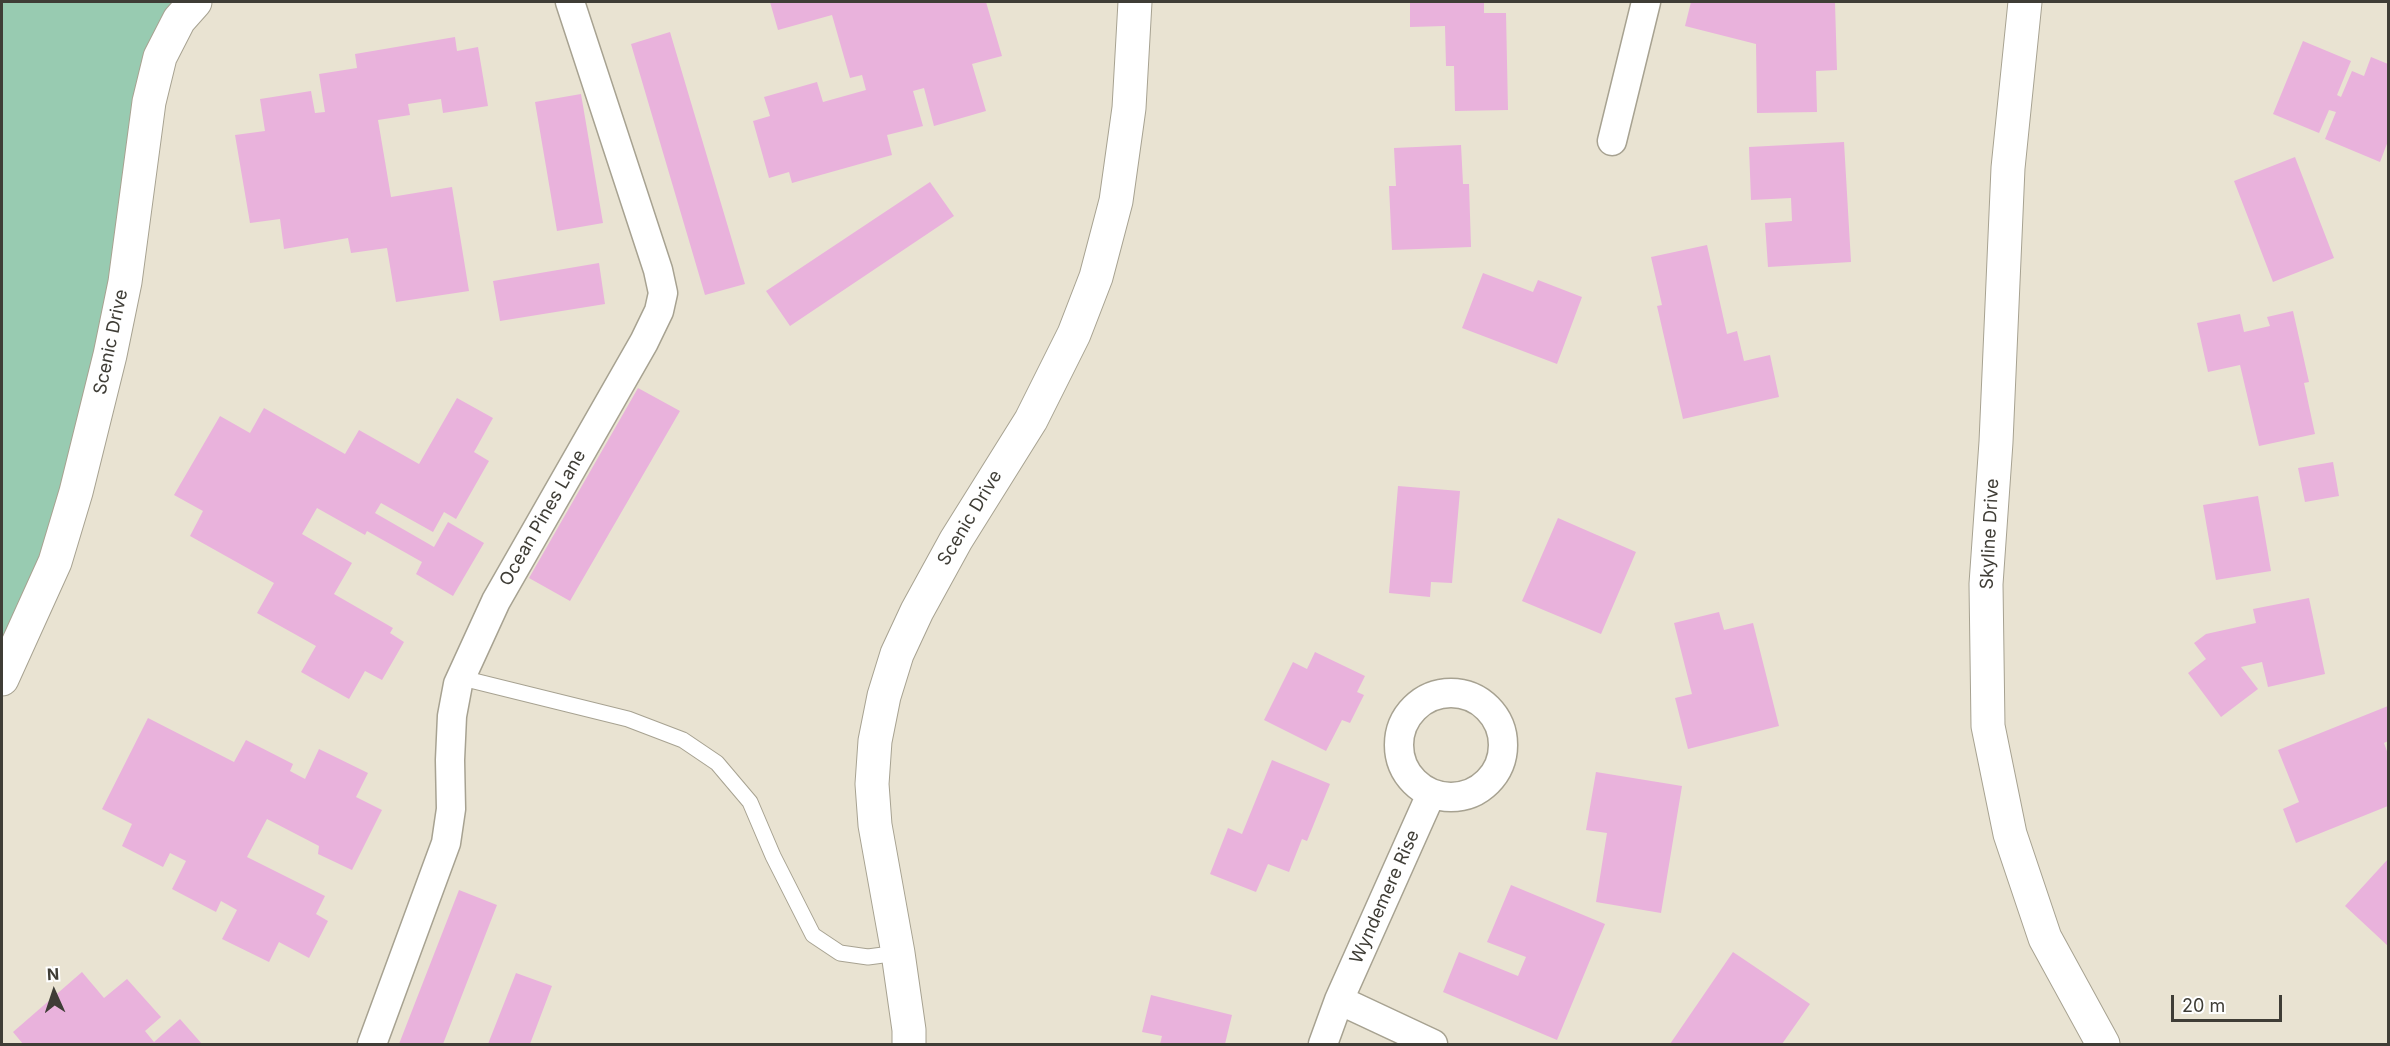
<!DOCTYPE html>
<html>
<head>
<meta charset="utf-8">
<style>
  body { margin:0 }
  #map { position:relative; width:2390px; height:1046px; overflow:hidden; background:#e9e3d2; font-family:Inter,sans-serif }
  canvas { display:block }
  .frame { position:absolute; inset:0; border:3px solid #3f3d36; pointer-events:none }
  .north { position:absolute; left:24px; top:962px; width:60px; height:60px; -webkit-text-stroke:4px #fff; paint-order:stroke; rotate:357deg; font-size:16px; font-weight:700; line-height:24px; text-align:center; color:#3f3d36 }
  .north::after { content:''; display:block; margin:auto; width:21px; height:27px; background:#3f3d36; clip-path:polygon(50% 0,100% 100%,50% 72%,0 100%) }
  .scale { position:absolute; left:2171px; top:995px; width:111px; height:27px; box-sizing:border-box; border:3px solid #3f3d36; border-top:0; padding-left:8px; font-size:18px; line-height:21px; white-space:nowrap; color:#3f3d36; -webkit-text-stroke:4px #fff; paint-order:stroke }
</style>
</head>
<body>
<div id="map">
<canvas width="2390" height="1046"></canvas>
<div class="frame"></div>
<div class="north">N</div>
<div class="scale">20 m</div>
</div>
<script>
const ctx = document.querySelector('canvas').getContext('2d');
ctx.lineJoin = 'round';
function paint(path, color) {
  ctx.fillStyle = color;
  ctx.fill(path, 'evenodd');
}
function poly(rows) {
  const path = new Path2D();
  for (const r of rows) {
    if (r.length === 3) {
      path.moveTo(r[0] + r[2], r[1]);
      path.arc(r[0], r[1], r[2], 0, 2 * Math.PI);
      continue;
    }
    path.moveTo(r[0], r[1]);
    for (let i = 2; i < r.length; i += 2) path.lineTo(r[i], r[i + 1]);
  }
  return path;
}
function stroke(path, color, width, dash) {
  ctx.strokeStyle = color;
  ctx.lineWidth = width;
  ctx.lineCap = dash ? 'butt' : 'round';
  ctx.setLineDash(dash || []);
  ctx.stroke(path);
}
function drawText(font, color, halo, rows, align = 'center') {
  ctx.font = font + ' Inter,sans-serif';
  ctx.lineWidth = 5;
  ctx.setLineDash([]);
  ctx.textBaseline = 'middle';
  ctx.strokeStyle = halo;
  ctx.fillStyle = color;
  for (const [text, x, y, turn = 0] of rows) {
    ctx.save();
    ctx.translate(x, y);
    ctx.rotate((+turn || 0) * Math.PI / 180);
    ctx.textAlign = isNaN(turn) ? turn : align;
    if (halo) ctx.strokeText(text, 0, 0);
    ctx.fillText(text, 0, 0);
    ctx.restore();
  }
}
const green = poly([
  [2,2,195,2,179,20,110,355,2,679]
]);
const building = poly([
  [770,2,986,2,1002,56,972,64,986,111,934,126,924,88,913,91,923,126,887,135,892,155,792,183,789,172,769,178,753,121,770,116,764,97,817,82,823,102,866,90,862,75,850,78,832,15,778,30],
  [1410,2,1484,2,1484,13,1506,13,1508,110,1455,111,1454,66,1446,66,1445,26,1410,27],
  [1691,2,1835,3,1837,70,1816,71,1817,112,1757,113,1756,44,1685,26],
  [670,32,745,284,705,295,631,44],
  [455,37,457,51,478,47,488,106,443,113,441,99,408,104,410,115,378,120,391,197,452,187,469,291,396,302,387,248,351,253,348,238,284,249,280,219,250,223,235,135,265,131,260,99,311,91,315,113,325,112,319,74,357,68,355,54],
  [2303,41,2351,61,2337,95,2341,97,2352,71,2364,76,2371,57,2388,64,2388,141,2380,162,2325,139,2336,112,2329,110,2319,133,2273,114],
  [581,94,603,223,557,231,535,102],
  [1844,142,1851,262,1768,267,1765,223,1792,221,1791,198,1751,200,1749,147],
  [1461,145,1463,184,1469,184,1471,247,1392,250,1389,186,1396,186,1394,148],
  [2295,157,2334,258,2273,282,2234,181],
  [930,182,954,216,790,326,766,291],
  [1707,245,1727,334,1737,331,1744,361,1770,355,1779,397,1683,419,1657,306,1662,305,1651,257],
  [599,263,605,304,500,321,493,281],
  [1483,273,1533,292,1538,280,1582,297,1557,364,1462,328],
  [2293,311,2309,382,2304,383,2315,434,2259,446,2240,365,2208,372,2197,323,2240,314,2244,332,2270,326,2267,317],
  [638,388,680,411,570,601,529,578],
  [457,398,493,418,474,452,489,461,456,519,444,512,433,532,381,503,375,513,434,547,448,522,484,543,453,596,416,574,422,562,367,531,365,535,317,508,302,534,352,563,334,594,393,628,390,633,404,642,382,680,365,671,349,699,301,672,316,646,257,613,274,583,190,536,203,511,174,495,220,416,250,433,264,408,345,454,359,430,419,464],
  [2333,462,2339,496,2305,502,2298,468],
  [1398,486,1460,491,1452,583,1431,582,1430,597,1389,593],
  [2258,496,2271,571,2216,580,2203,505],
  [1558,518,1636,552,1601,634,1522,601],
  [2309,598,2325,674,2268,687,2262,662,2241,667,2258,689,2221,717,2188,673,2206,659,2194,643,2206,634,2256,623,2253,609],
  [1719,612,1724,630,1753,623,1779,726,1688,749,1675,698,1692,694,1674,623],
  [1315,652,1365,676,1357,692,1364,695,1350,723,1342,720,1326,751,1264,720,1293,662,1307,669],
  [2388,706,2388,741,2384,743,2388,754,2388,806,2296,843,2283,809,2299,802,2278,750],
  [148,718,234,762,246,740,293,764,290,771,305,779,319,749,368,773,356,797,382,810,352,870,318,854,319,846,267,819,247,857,325,896,316,914,328,921,309,958,279,942,269,962,222,939,237,910,221,901,216,912,172,889,186,861,170,853,163,867,122,846,132,824,102,809],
  [1272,760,1330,784,1307,841,1302,839,1289,872,1268,864,1256,892,1210,874,1228,828,1242,834],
  [1596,772,1682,786,1661,913,1596,902,1607,833,1586,830],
  [2388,859,2388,946,2345,906],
  [1511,885,1605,924,1557,1040,1443,992,1459,952,1518,976,1526,957,1487,942],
  [459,890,497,905,443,1044,399,1044],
  [1733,952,1810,1004,1782,1044,1670,1044],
  [82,972,104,998,127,979,161,1017,145,1031,154,1042,180,1019,202,1044,23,1044,13,1032],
  [516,973,552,986,530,1044,488,1044],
  [1151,995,1232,1015,1225,1044,1160,1044,1162,1036,1142,1032]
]);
const lane = poly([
  [462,678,628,719,683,740,717,763,750,802,773,856,813,935,840,953,868,957,898,953]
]);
const street = poly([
  [1612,141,1646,2],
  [1451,745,52],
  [1339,1000,1433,1044],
  [372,1044,446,843,451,809,450,760,452,716,458,684,496,601,644,342,659,311,663,293,658,270,570,2],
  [1323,1044,1339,1000,1431,794]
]);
const secondary = poly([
  [2025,2,2008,168,1996,442,1986,584,1988,726,2010,834,2045,938,2103,1044],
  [2,679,55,562,76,492,110,355,125,282,149,102,160,57,179,20,195,2],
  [909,1044,909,1030,898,953,875,825,872,784,875,741,884,696,897,654,917,611,956,540,1031,420,1074,334,1096,277,1116,201,1129,108,1135,2]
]);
const streetNames = [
  ["Scenic Drive",111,342,-78],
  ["Ocean Pines Lane",543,518,-60],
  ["Scenic Drive",970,518,-59],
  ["Skyline Drive",1990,534,-87],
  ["Wyndemere Rise",1385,897,-66]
];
paint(green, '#98cbb1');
paint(building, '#e9b2dc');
stroke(lane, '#a7a291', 17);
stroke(street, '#a7a291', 31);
stroke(secondary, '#a7a291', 35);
stroke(lane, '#fff', 15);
stroke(street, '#fff', 28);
stroke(secondary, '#fff', 33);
drawText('18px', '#3f3d36', '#fff', streetNames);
</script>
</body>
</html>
